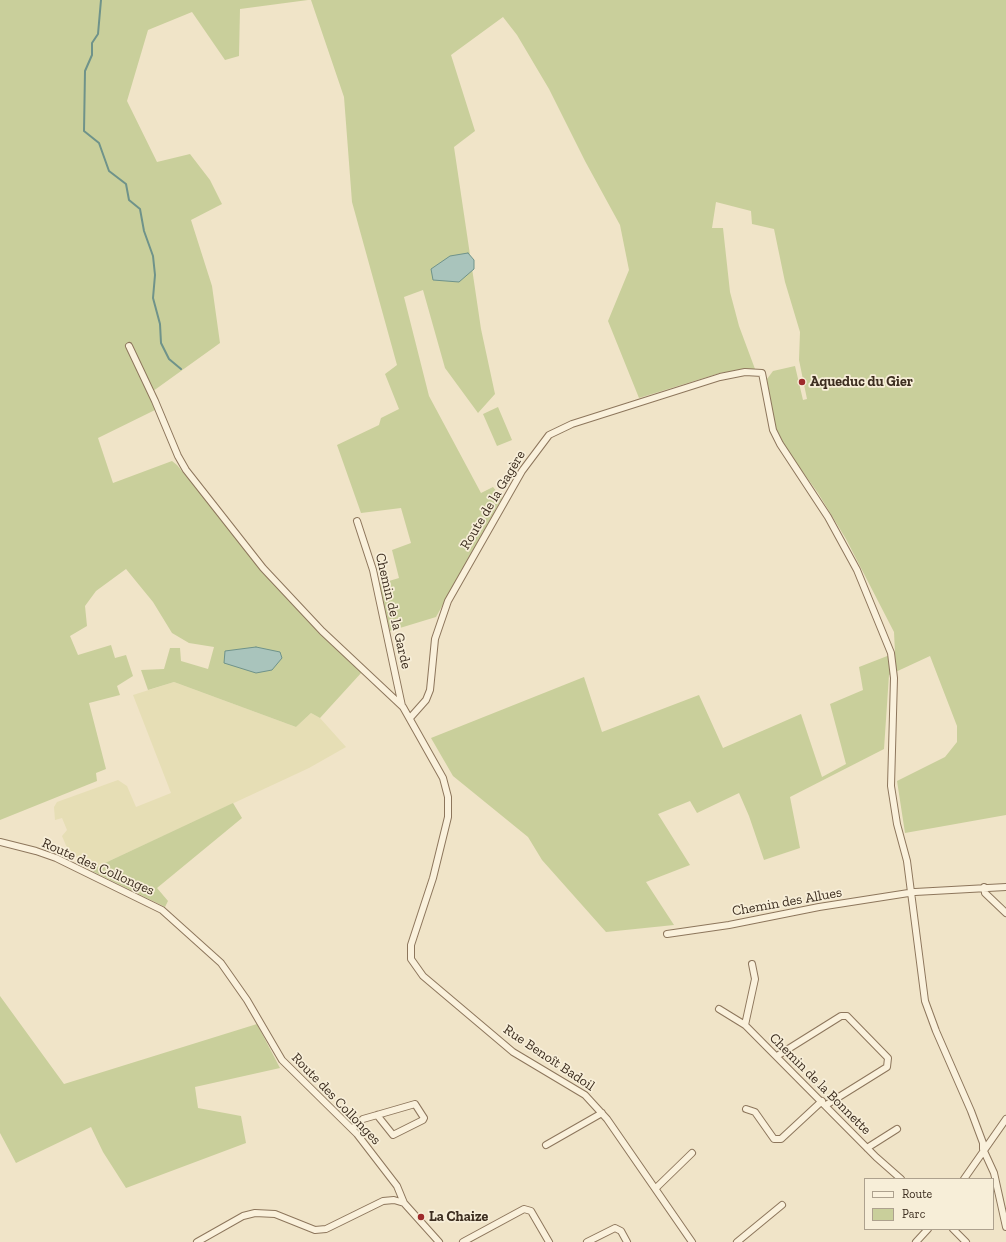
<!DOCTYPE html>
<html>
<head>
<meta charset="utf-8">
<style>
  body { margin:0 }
  #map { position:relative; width:1006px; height:1242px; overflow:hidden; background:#f0e4c8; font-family:"Zilla Slab",serif }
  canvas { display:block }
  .legend { position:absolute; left:864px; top:1178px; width:130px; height:52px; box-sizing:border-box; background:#f7eed8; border:1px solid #ada18e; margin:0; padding:5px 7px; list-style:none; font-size:12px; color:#3d2e20 }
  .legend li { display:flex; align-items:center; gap:8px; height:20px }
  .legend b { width:20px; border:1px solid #ada18e }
</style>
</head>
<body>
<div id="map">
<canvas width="1006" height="1242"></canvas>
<ul class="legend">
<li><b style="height:5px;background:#faf1dc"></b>Route</li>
<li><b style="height:11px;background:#c9cf9b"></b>Parc</li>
</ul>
</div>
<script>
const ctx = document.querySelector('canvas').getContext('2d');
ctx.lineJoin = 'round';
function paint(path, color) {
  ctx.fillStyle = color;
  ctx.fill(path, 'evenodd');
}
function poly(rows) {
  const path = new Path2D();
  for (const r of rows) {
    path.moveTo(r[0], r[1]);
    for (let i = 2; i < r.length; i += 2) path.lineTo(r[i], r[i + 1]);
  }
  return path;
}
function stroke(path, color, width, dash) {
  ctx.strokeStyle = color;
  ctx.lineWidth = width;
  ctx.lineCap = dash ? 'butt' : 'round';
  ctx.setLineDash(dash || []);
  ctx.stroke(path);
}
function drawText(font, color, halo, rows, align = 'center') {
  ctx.font = font + ' "Zilla Slab",serif';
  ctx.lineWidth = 3.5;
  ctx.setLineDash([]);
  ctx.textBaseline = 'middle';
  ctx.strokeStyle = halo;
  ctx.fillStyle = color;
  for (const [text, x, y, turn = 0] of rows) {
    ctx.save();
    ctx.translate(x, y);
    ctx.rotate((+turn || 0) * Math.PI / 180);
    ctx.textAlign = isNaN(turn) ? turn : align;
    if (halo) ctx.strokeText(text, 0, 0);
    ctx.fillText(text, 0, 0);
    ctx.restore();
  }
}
const farmland = poly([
  [174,682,296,727,311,713,320,718,346,747,309,768,90,870,68,850,62,836,67,830,62,818,55,820,54,807,57,802,118,780,127,786,136,807,171,793,133,695]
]);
const green = poly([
  [0,0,308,0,240,9,239,56,225,60,192,12,148,30,127,101,157,162,190,154,210,180,222,204,191,220,212,286,220,343,149,394,155,410,98,438,113,483,172,461,177,465,261,568,362,672,320,718,311,713,296,727,174,682,148,690,141,670,164,669,170,648,180,648,181,661,208,669,214,647,189,643,172,633,153,602,126,569,96,591,85,606,87,626,70,636,78,655,111,645,115,658,126,655,133,676,117,686,120,695,89,703,106,769,96,773,97,781,0,820],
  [311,0,1006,0,1006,815,905,833,897,781,945,757,957,742,957,726,930,656,889,675,884,749,790,797,800,848,764,860,749,816,739,793,697,813,690,801,658,814,690,865,646,882,674,925,606,932,542,860,528,837,453,776,431,738,584,677,602,732,699,695,723,748,801,714,822,777,846,764,830,704,863,690,859,667,895,653,894,632,846,539,818,493,781,442,775,429,767,379,773,371,795,366,803,400,807,399,799,360,800,332,785,282,774,229,752,224,751,211,716,202,712,228,723,228,730,292,739,326,755,369,720,373,639,398,608,321,629,270,620,225,585,161,549,89,517,35,503,17,451,55,475,131,454,147,481,329,495,394,478,413,445,368,423,290,404,297,429,396,481,493,493,487,502,498,436,617,390,631,379,584,399,578,392,550,411,543,401,508,361,513,337,445,379,425,381,418,399,409,385,374,397,365,352,202,344,97],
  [498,407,512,440,497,446,483,414],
  [233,803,242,818,157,888,168,901,165,907,90,870],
  [0,996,64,1084,257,1024,280,1068,195,1087,198,1108,241,1116,246,1143,126,1188,103,1152,91,1127,16,1163,0,1133]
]);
const water = poly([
  [468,253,474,260,474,269,459,282,433,280,431,269,450,256,468,253],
  [256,647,280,652,282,658,272,670,256,673,224,663,225,651,256,647]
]);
const stream = poly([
  [101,0,98,34,92,43,92,55,85,71,84,131,99,143,109,171,126,184,129,200,140,209,144,231,153,256,155,275,153,298,160,324,161,343,169,359,181,369]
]);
const street = poly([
  [129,346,155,401,178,456,186,470,263,568,322,631,403,707,443,778,448,797,448,817,433,878,411,945,411,959,423,976,513,1052,585,1095,607,1119,692,1242],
  [357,521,373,570,402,706],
  [410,718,426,700,430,690,435,639,448,601,522,471,549,435,572,424,720,377,745,372,762,373,773,430,780,444,828,517,857,570,891,653,894,678,891,786,897,824,907,861,925,1001,936,1031,971,1111,983,1143,983,1149,994,1173,1006,1227],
  [0,842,36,851,56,858,162,910,221,963,247,1000,282,1060,357,1134,397,1186,404,1203],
  [984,887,985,893,1006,913],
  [667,934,729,925,819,907,915,892,1006,887],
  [719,1009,745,1025,876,1157,901,1179],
  [745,1025,755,979,752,964],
  [777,1056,841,1016,847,1016,888,1058,887,1067,826,1105],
  [746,1109,755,1112,774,1139,781,1139,822,1101],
  [352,1129,363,1119,377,1115,415,1104,424,1118,423,1120,393,1135,377,1115],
  [546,1145,602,1113],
  [867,1148,897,1129],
  [964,1179,1006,1119],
  [656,1188,692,1153],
  [953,1229,966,1242],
  [197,1242,243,1216,255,1213,275,1214,315,1230,326,1229,383,1201,394,1200,404,1203,439,1242],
  [463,1242,524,1209,531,1211,549,1242],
  [587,1242,615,1228,621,1231,627,1242],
  [737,1242,782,1205],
  [916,1242,928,1229]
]);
const markers = [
  [802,382,4,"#9e2a2b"],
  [421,1217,4,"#9e2a2b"]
];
const poiNames = [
  ["Aqueduc du Gier",810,382],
  ["La Chaize",429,1217]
];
const streetNames = [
  ["Route de la Gagère",493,500,-59],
  ["Chemin de la Garde",393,611,77],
  ["Route des Collonges",98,867,24],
  ["Chemin des Allues",787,902,-10],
  ["Rue Benoît Badoil",549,1058,34],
  ["Chemin de la Bonnette",820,1084,45],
  ["Route des Collonges",336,1099,46]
];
paint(farmland, '#e6deb5');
paint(green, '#c9cf9b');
paint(water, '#a9c4bc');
stroke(water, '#6f938a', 1);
stroke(stream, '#6f938a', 2);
stroke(street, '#8d765c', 8);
stroke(street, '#faf1dc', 6);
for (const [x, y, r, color] of markers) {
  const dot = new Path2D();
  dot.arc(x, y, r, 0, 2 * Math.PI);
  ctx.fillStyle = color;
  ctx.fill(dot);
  stroke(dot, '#f7eed8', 1.5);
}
drawText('bold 14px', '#3d2e20', '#f7eed8', poiNames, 'left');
drawText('14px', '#3d2e20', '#f7eed8', streetNames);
</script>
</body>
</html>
